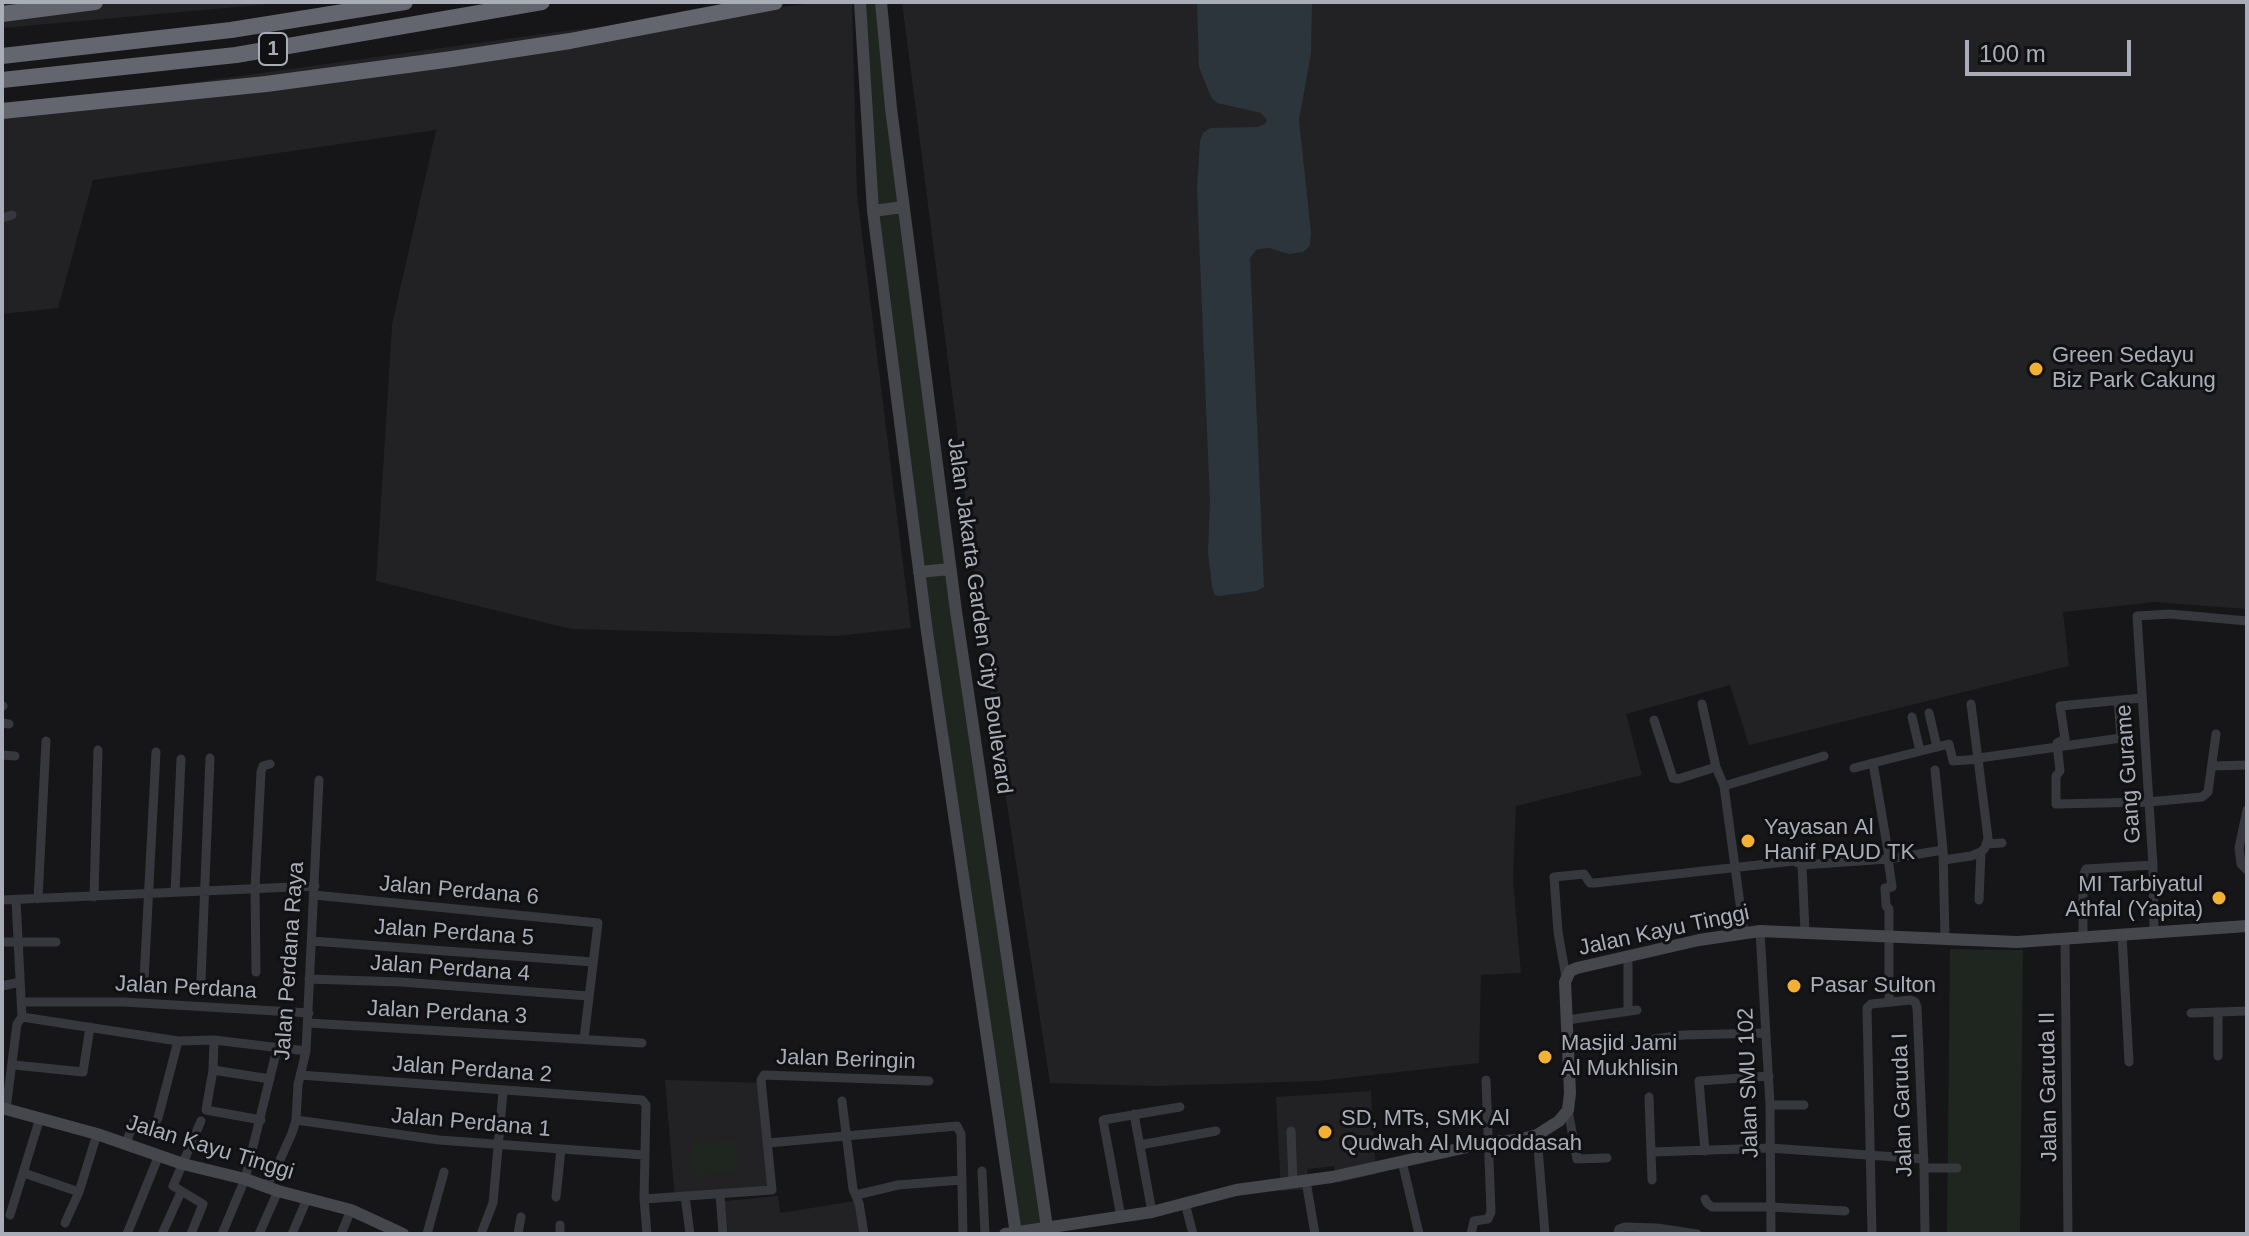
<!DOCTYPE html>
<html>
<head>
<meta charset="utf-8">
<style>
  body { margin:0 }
  #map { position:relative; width:2249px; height:1236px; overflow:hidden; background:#161618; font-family:Arial,sans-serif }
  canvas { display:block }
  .frame { position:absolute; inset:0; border:4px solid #a8adb8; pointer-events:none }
  .scale { position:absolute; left:1965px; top:40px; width:166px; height:36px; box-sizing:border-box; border:4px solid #a8adb8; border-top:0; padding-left:10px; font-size:24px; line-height:28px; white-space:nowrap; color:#a8adb8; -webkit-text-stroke:6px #111113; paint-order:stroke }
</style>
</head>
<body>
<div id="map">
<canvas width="2249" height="1236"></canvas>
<div class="frame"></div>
<div class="scale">100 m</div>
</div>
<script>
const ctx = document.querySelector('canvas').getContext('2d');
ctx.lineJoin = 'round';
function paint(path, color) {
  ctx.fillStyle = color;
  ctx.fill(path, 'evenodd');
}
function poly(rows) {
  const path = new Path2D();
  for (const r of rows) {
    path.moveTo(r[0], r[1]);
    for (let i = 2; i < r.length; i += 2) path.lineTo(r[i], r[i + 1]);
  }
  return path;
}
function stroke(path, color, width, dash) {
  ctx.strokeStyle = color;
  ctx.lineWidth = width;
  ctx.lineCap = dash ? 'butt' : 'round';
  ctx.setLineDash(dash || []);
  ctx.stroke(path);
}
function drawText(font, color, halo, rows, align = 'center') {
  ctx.font = font + ' Arial,sans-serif';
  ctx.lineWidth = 6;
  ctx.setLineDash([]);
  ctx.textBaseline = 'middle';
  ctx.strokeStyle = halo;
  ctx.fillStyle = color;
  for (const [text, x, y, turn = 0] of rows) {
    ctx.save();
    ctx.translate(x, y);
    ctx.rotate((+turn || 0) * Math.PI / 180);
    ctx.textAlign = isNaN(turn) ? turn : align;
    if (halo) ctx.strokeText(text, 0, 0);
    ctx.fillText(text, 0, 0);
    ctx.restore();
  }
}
const built = poly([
  [2,2,293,2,2,28],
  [824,2,852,2,857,194,911,628,836,636,571,629,376,581,392,325,436,130,93,180,58,308,2,314,2,109,564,31],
  [902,2,2247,2,2247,609,2155,602,2063,612,2069,666,1749,745,1730,685,1626,714,1642,775,1516,806,1513,879,1521,973,1481,975,1479,1063,1318,1081,1153,1086,1050,1083,995,727],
  [665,1080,765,1083,776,1192,675,1201],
  [1371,1091,1376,1174,1337,1183,1334,1166,1307,1169,1309,1189,1281,1191,1276,1097],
  [778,1196,780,1213,861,1200,867,1234,728,1234,725,1201]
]);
const green = poly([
  [860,2,882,2,903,207,1047,1224,1016,1229,873,211],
  [1950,949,2023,950,2020,1234,1947,1234],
  [735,1140,738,1173,694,1176,691,1144]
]);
const water = poly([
  [1197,2,1312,2,1311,53,1299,120,1311,232,1310,246,1303,252,1289,254,1269,248,1260,249,1256,250,1250,258,1264,587,1256,591,1219,596,1215,595,1212,587,1208,552,1210,502,1197,188,1200,141,1203,133,1210,128,1257,127,1265,124,1267,120,1261,113,1217,103,1211,97,1199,67]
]);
const street = poly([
  [2,218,12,215],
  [2142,698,2060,706,2065,739,2057,743,2060,771,2056,776,2056,804,2148,802,2202,797,2208,792,2216,734],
  [1702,704,1716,767,1724,786,1744,933],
  [2,706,3,706],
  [1929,713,1937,747],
  [1912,717,1920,751],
  [1654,720,1673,778,1678,779,1716,767],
  [2,723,9,724],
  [2,755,15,756],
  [1979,758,2121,738,2118,700],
  [2213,766,2247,765],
  [1854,768,1873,763],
  [1935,770,1943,850,1945,939],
  [1724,786,1824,756],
  [2247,810,2239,848,2241,864,2247,870],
  [1986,844,2002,843],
  [1889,857,1873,763,1949,744,1953,761,1980,759],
  [1888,859,1892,887,1885,888,1886,906,1889,909,1889,1002],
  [1944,860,1971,856,1981,852,1985,848,1988,838,1971,704],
  [1802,865,1805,931],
  [175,892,181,759],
  [314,895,598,923,584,1039],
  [94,897,98,750],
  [38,899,46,741],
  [2,900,315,886],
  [1979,900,1981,852],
  [1760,931,1770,1105,1771,1234],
  [2154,933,2153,865,2137,616,2170,614,2247,621],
  [2122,935,2129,1062],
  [2083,938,2083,876,2086,869,2153,865],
  [2065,939,2068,1234],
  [312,941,593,962],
  [2,942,56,942],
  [1628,958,1628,1011],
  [256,972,255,888,261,772,263,766,270,764],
  [1566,977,1558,932,1554,877,1584,874,1590,883,1595,883,1794,861,1802,865,1888,859,1943,850],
  [309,979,401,982,588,996],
  [144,980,156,752],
  [201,980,210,758],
  [2,986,20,982],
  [21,1002,124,1002,309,1013],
  [2191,1013,2247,1011],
  [22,1017,178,1041,214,1040,306,1051],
  [1567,1020,1637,1010],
  [309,1023,642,1043],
  [1654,1039,1684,1035,1765,1033],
  [214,1040,213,1070,206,1110,261,1120],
  [2218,1056,2218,1012],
  [14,1065,83,1072,90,1027],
  [213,1070,270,1079],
  [300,1075,642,1100,646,1105,644,1199,772,1190,761,1080,764,1075,929,1081],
  [1649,1097,1652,1180],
  [842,1101,853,1189,859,1203,864,1234],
  [1770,1105,1804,1105],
  [6,1109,17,1024,22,1017,16,900],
  [1568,1110,1577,1159,1607,1158],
  [1134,1114,1152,1212],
  [296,1120,439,1140,644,1155],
  [1291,1131,1293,1182],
  [1537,1135,1545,1234],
  [768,1143,957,1126,961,1134,963,1234],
  [126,1144,134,1121,153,1126,158,1118,178,1041],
  [1140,1145,1216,1131],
  [1705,1151,1699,1081,1769,1076],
  [1652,1152,1770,1148,1924,1159],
  [1402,1161,1419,1234],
  [1924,1168,1957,1168],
  [982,1171,985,1234],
  [24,1173,79,1192],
  [1306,1181,1315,1234],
  [266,1186,276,1169,292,1133,296,1120,298,1085,306,1051,319,780],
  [720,1194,723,1234],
  [856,1195,898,1185,961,1180],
  [685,1196,690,1234],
  [556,1197,561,1149],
  [644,1199,647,1234],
  [1705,1199,1707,1203,1712,1207,1771,1207,1845,1211],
  [1185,1203,1193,1234],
  [10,1215,40,1118],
  [1121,1217,1103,1120,1180,1107],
  [65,1223,79,1192,97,1134],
  [127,1234,159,1155],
  [162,1234,181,1192],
  [191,1234,203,1204,173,1186,201,1121],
  [222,1234,245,1179,277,1049],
  [259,1234,278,1191],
  [292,1234,307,1199],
  [341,1234,351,1210],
  [427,1234,444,1172],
  [481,1234,493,1203,503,1092],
  [518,1234,521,1217],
  [560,1234,560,1225],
  [1471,1234,1474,1221,1488,1219,1491,1212,1486,1080],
  [1618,1234,1619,1229,1625,1227,1657,1228,1697,1234],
  [1872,1234,1867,1008,1871,1004,1911,1000,1915,1002,1917,1007,1924,1168,1925,1234]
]);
const secondary = poly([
  [860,2,873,211,927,632,1016,1234],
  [881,2,891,108,956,611,1048,1234],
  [873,211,903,207],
  [919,572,950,569],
  [2,1108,97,1134,183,1164,245,1179,278,1191,351,1210,403,1234],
  [1005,1234,1152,1212,1236,1190,1332,1177,1490,1142,1519,1140,1537,1135,1559,1121,1568,1110,1570,1093,1565,982,1570,971,1577,968,1699,940,1760,931,2017,942,2247,926]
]);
const highway = poly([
  [2,14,95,2],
  [2,56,231,30,405,2],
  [2,80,236,55,542,2],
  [2,111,266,84,452,59,570,41,775,2]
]);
const markers = [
  [2036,369,8,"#f2b134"],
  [1748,841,8,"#f2b134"],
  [2219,898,8,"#f2b134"],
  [1794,986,8,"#f2b134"],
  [1545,1057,8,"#f2b134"],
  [1325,1132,8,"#f2b134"]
];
const shields = [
  [273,49,28]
];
const shieldNames = [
  ["1",273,49]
];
const poiNames = [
  ["Green Sedayu",2052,356],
  ["Biz Park Cakung",2052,381],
  ["Yayasan Al",1764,828],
  ["Hanif PAUD TK",1764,853],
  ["MI Tarbiyatul",2203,885,"right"],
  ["Athfal (Yapita)",2203,910,"right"],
  ["Pasar Sulton",1810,986],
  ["Masjid Jami",1561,1044],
  ["Al Mukhlisin",1561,1069],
  ["SD, MTs, SMK Al",1341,1119],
  ["Qudwah Al Muqoddasah",1341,1144]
];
const streetNames = [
  ["Jalan Jakarta Garden City Boulevard",979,616,82],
  ["Gang Gurame",2129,774,-94],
  ["Jalan Perdana 6",459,891,5],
  ["Jalan Kayu Tinggi",1664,931,-12],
  ["Jalan Perdana 5",454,933,4],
  ["Jalan Perdana Raya",290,961,-86],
  ["Jalan Perdana 4",450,969,4],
  ["Jalan Perdana",186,988,3],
  ["Jalan Perdana 3",447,1013,3],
  ["Jalan Beringin",846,1060,2],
  ["Jalan Perdana 2",472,1070,4],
  ["Jalan SMU 102",1749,1083,-92],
  ["Jalan Garuda II",2049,1087,-91],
  ["Jalan Garuda I",1903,1105,-92],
  ["Jalan Perdana 1",471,1123,5],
  ["Jalan Kayu Tinggi",210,1148,17]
];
paint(built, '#222225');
paint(green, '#1e261f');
paint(water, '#2c353c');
stroke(street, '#37383d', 9);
stroke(secondary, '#45474d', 12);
stroke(highway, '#63666e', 16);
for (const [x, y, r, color] of markers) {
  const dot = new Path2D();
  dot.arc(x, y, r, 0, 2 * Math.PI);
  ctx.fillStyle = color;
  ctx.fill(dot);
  stroke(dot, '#111113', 3);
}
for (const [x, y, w] of shields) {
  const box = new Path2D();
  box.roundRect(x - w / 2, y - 16, w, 32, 6);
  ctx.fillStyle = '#111113';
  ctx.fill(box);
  stroke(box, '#a8adb8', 2);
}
drawText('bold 20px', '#a8adb8', null, shieldNames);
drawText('22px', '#a8adb8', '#111113', poiNames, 'left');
drawText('22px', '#a8adb8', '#111113', streetNames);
</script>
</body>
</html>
